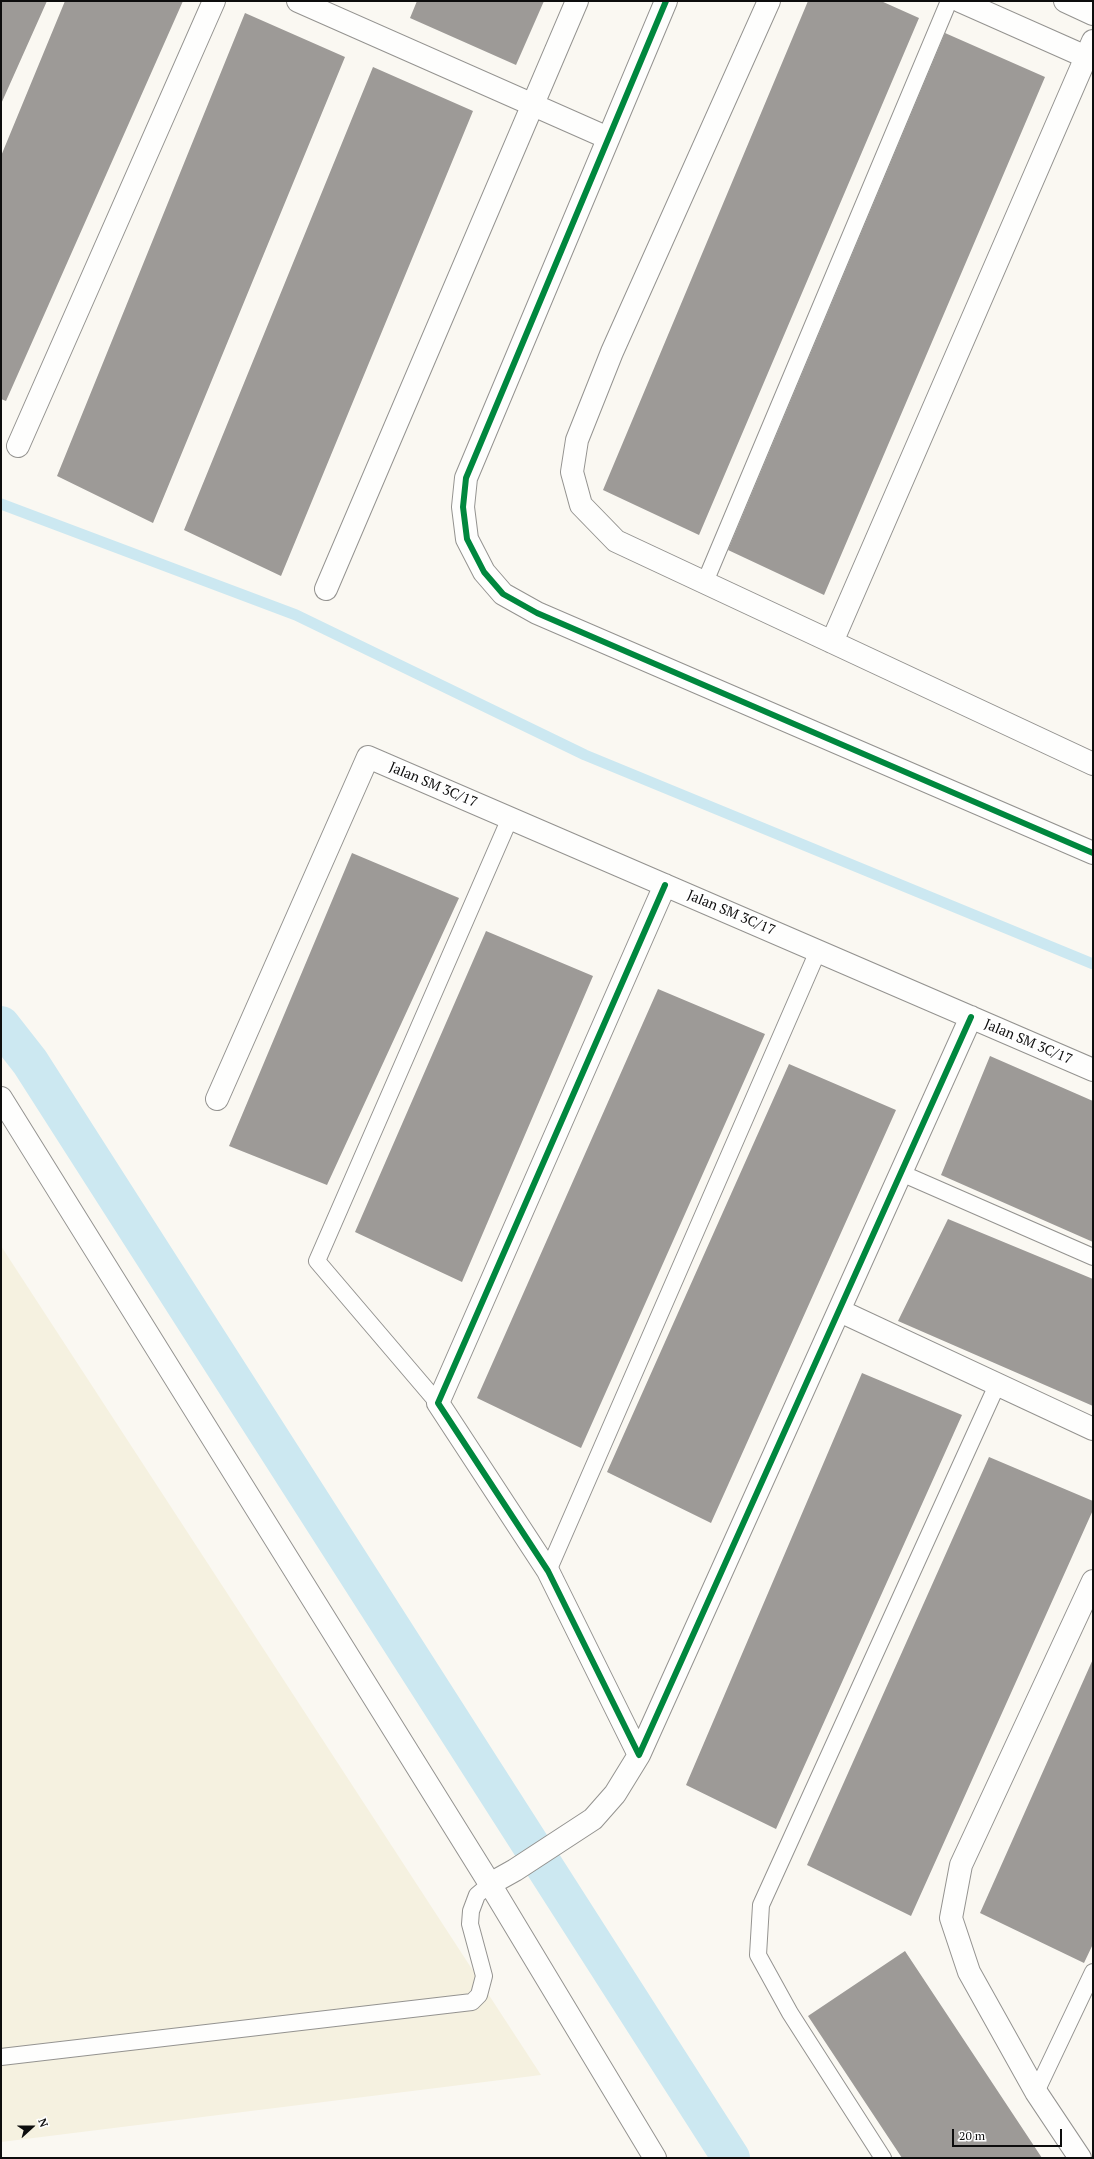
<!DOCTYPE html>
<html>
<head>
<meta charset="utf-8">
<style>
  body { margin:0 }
  #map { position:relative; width:1094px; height:2159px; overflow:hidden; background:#faf8f2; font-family:"PT Serif",serif }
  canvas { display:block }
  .frame { position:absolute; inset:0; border:2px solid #0d0d0d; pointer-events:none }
  .north { position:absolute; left:12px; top:2107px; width:40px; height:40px; -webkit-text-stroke:3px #fff; paint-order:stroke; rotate:69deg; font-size:11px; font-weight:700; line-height:16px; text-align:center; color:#0d0d0d }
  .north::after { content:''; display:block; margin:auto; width:14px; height:18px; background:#0d0d0d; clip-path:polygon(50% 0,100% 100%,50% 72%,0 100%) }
  .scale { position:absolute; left:952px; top:2129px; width:110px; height:18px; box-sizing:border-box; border:2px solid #0d0d0d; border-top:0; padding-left:5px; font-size:12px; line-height:14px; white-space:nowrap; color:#0d0d0d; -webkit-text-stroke:3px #fff; paint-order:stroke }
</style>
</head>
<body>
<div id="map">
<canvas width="1094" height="2159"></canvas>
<div class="frame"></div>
<div class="north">N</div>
<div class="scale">20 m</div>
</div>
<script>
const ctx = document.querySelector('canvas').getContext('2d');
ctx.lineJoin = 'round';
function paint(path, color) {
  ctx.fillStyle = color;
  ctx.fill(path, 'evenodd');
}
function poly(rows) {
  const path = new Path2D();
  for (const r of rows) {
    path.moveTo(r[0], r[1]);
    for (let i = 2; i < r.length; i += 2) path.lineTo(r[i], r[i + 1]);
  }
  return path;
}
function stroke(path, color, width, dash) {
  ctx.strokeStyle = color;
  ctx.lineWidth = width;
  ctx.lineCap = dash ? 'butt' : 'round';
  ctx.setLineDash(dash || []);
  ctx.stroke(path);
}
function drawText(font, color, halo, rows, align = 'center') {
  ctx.font = font + ' "PT Serif",serif';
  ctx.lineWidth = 4;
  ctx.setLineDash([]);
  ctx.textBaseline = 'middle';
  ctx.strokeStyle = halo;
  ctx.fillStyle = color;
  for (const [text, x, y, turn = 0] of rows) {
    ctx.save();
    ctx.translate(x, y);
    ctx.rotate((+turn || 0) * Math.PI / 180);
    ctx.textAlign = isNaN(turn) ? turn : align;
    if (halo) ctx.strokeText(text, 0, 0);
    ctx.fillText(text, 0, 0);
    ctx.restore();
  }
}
const farmland = poly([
  [1,1246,541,2075,1,2142]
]);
const stream = poly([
  [1,504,296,615,585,755,1093,964]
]);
const canal = poly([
  [1,1025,30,1062,731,2158]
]);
const building = poly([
  [1,1,47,1,1,104],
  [65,1,183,1,6,401,1,399,1,156],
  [417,1,544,1,516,65,410,18],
  [808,1,881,1,919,18,699,535,603,490],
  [245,13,345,57,153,523,57,476],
  [945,33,1045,77,824,595,728,550],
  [373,67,473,111,281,576,184,530],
  [352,853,459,898,327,1185,229,1146],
  [486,931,593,976,462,1282,355,1232],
  [658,989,765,1034,581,1448,477,1398],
  [990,1056,1093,1101,1093,1242,941,1175],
  [789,1064,896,1110,711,1523,607,1472],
  [948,1219,1093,1279,1093,1406,898,1321],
  [862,1373,962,1415,776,1829,686,1785],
  [989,1457,1093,1501,1093,1510,911,1916,807,1865],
  [1093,1659,1093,1944,1084,1963,980,1913],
  [905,1951,1042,2158,902,2158,808,2016]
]);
const service = poly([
  [705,582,949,1],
  [901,1173,1093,1257],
  [438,1403,317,1261,510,818],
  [548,1571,818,951],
  [1,2057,472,2002,479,1995,484,1976,470,1924,471,1911,477,1895,490,1884],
  [1036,2092,1093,1972],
  [883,2158,790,2013,758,1955,761,1905,997,1385]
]);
const minor = poly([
  [298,1,608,138],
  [769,1,612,352,577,440,572,472,581,505,616,541,1093,764],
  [960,1,1093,60],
  [1065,1,1093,14],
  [18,446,214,1],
  [326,589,577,1],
  [832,642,1093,41],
  [665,885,438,1403,548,1571,639,1755,971,1017],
  [1,1098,490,1884,655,2158],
  [217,1099,368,757,1093,1070],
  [840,1311,1093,1429],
  [490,1884,515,1870,593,1819,615,1794,639,1755],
  [1080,2158,1036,2092,969,1972,951,1918,961,1865,1093,1581]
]);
const tertiary = poly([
  [666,1,466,478,463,507,467,539,484,572,503,594,537,613,1093,853]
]);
const cycleway = poly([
  [666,1,466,478,463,507,467,539,484,572,503,594,537,613,1093,853],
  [665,885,438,1403,548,1571,639,1755,971,1017]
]);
const streetNames = [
  ["Jalan SM 3C/17",433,785,23],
  ["Jalan SM 3C/17",731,913,23],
  ["Jalan SM 3C/17",1028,1042,23]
];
paint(farmland, '#f5f1e0');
stroke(stream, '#cce8f1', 11);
stroke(canal, '#cce8f1', 38);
paint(building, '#9d9a97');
stroke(service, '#949390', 18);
stroke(minor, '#949390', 24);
stroke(tertiary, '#949390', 24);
stroke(service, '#fefefd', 16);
stroke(minor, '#fefefd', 22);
stroke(tertiary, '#fefefd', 22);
stroke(cycleway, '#00873e', 6);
drawText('14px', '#0d0d0d', '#fff', streetNames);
</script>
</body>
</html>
